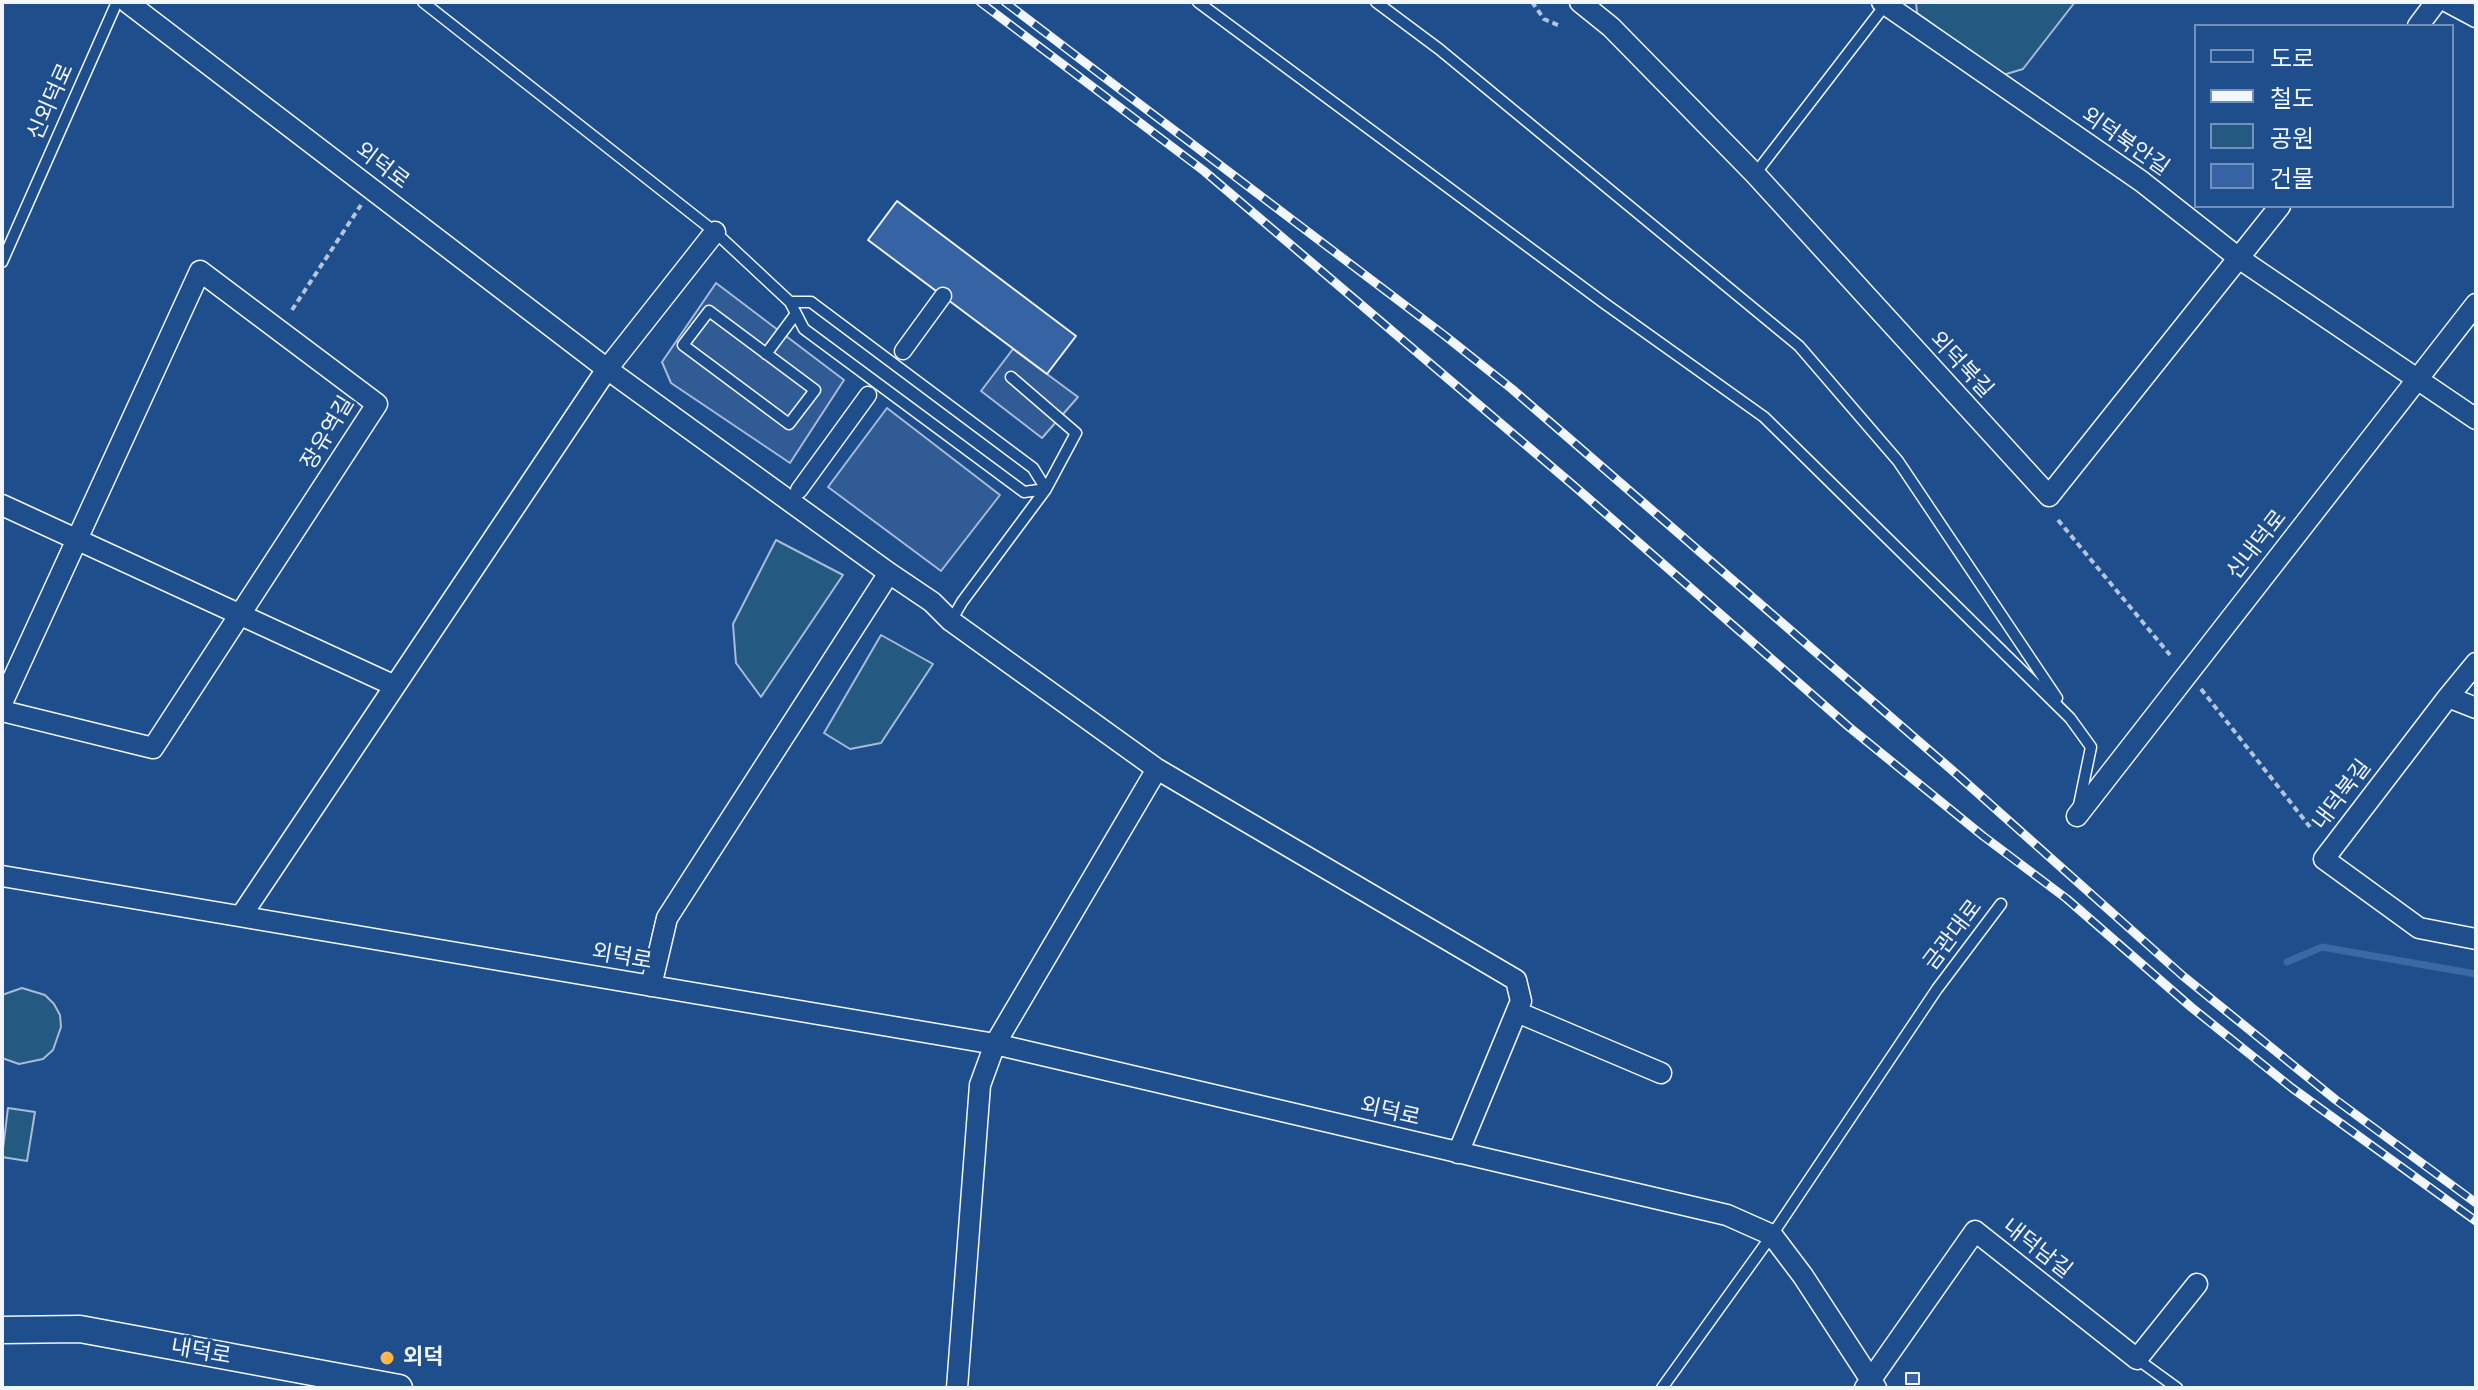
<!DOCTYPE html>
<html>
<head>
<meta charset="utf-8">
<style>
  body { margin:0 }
  #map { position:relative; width:2478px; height:1390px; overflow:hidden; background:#1f4e8c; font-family:"PT Sans","Noto Sans KR",sans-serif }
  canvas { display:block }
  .frame { position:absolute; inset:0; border:4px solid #f2f6ff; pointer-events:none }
  .legend { position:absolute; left:2194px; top:24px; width:260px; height:184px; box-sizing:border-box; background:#1f4e8c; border:2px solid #7391ba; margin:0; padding:10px 14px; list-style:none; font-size:24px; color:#f2f6ff }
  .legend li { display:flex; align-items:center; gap:16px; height:40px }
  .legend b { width:40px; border:2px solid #7391ba }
</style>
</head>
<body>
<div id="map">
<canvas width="2478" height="1390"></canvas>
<div class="frame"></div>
<ul class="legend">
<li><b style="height:10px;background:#1f4e8c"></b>도로</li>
<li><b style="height:10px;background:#f2f6ff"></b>철도</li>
<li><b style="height:22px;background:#245a82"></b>공원</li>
<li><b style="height:22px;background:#3563a3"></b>건물</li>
</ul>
</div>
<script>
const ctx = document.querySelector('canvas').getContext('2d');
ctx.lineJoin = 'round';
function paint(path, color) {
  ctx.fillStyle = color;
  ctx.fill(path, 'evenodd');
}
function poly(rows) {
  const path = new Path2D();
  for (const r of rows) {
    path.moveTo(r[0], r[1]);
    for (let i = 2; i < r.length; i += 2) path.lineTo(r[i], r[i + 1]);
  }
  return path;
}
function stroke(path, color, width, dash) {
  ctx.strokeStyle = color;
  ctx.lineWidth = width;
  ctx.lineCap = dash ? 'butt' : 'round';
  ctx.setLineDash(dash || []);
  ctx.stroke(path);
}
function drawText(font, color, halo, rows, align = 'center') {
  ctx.font = font + ' "PT Sans","Noto Sans KR",sans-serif';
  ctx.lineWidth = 6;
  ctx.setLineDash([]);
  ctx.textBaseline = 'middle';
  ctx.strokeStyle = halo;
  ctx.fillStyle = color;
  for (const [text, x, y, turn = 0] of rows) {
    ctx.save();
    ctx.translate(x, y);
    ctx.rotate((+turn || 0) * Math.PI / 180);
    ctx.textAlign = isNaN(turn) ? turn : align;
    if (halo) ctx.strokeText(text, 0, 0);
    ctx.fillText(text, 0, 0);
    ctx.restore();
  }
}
const green = poly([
  [1916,2,2075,2,2023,69,2003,75,1917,13,1916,2],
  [776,540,843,575,761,697,736,663,733,624,776,540],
  [881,635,933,664,881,743,850,749,824,733,881,635],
  [22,988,45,995,54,1004,60,1015,61,1027,53,1050,43,1059,19,1064,2,1058,2,995,22,988],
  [8,1108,35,1112,27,1161,2,1157,8,1108]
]);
const parking = poly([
  [716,283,844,380,790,463,671,383,662,362,716,283],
  [1013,349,1078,397,1042,438,981,391,1013,349],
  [887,408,1000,495,941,571,828,487,887,408]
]);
const stream = poly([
  [2287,962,2322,947,2476,974]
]);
const building = poly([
  [897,201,1076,336,1047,374,868,240,897,201],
  [1906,1373,1919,1373,1919,1384,1906,1384,1906,1373]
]);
const path = poly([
  [1532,2,1544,19,1560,26],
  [292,310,361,205],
  [2058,520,2170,655],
  [2201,689,2310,827]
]);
const service = poly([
  [423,2,715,232,790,302,804,329,1024,492,1046,489,1076,433,1011,377],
  [1198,2,1604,303,1764,417,2070,718,2091,747,2079,805],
  [1376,2,1439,49,1799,346,1898,461,2057,698],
  [1755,174,1886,4],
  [2,262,117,2],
  [790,302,811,302,1033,468,1046,489,962,602,951,621],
  [709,311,815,390,789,424,683,345,709,311],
  [766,354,795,315],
  [2137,1359,2177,1388],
  [1662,1388,1772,1235,1937,989,2001,904]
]);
const pedestrian = poly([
  [903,351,943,296],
  [799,490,868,395]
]);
const minor = poly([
  [127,2,607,369,889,573,932,602,951,621,1157,769,1516,980,1521,1001,1458,1153],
  [1580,2,1611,27,1755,174,2049,496,2280,206],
  [1882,2,2141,181,2240,259,2476,419],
  [2448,2,2476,17],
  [2418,26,2436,2],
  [2,505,395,686],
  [2448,697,2476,663],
  [2,703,200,271,377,404,153,748,2,711],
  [2476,708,2448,697,2324,859,2419,928,2476,939],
  [2077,816,2476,304],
  [2,876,995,1044,1727,1215,1772,1235,1803,1276,1876,1388],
  [241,916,607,369,715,232],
  [651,986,667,918,889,573],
  [1517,1012,1661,1073],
  [957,1388,980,1085,995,1044,1157,769],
  [1865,1388,1975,1231,2137,1359,2197,1284]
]);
const tertiary = poly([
  [2,1330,80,1329,399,1388]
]);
const rail = poly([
  [980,2,1204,171,1573,485,1849,727,1983,836,2067,899,2191,1007,2292,1088,2476,1221],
  [1005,2,1444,335,1512,389,1953,771,2183,976,2336,1100,2476,1203]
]);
const markers = [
  [387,1358,8,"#ffb74d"]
];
const streetNames = [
  ["신외덕로",51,102,-66],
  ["외덕북안길",2125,142,35],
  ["외덕로",382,166,37],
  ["외덕북길",1961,365,47],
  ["장유역길",328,433,-59],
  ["신내덕로",2257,545,-52],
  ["내덕북길",2342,795,-53],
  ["금관대로",1953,935,-53],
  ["외덕로",622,957,10],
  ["외덕로",1390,1112,13],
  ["내덕남길",2037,1249,38],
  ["내덕로",201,1352,10]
];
const poiNames = [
  ["외덕",403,1358]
];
paint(green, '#245a82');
stroke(green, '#a8bbd7', 2);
paint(parking, '#305b95');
stroke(parking, '#a8bbd7', 2);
stroke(stream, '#3b69a3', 7);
paint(building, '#3563a3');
stroke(building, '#f2f6ff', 2);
stroke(service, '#f2f6ff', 13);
stroke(pedestrian, '#f2f6ff', 19);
stroke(minor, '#f2f6ff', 23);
stroke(tertiary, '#f2f6ff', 29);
stroke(path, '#b3c4dc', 4, [6, 4]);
stroke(service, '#1f4e8c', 10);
stroke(pedestrian, '#1f4e8c', 16);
stroke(minor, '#1f4e8c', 20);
stroke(tertiary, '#1f4e8c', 26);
stroke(rail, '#f2f6ff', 9);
stroke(rail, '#1f4e8c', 6, [18]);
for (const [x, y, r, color] of markers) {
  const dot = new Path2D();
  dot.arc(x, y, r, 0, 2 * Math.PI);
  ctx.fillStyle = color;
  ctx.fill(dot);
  stroke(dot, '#1f4e8c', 3);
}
drawText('22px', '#f2f6ff', '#1f4e8c', streetNames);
drawText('bold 22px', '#f2f6ff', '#1f4e8c', poiNames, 'left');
</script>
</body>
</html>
